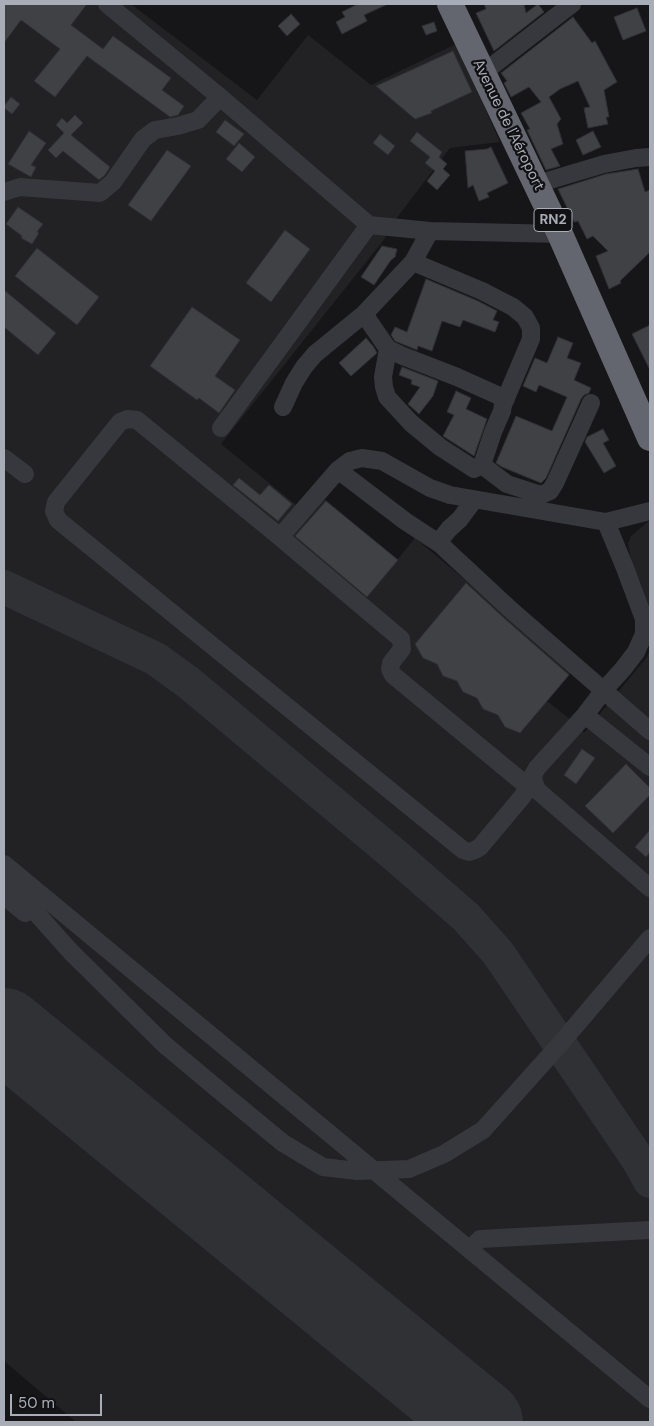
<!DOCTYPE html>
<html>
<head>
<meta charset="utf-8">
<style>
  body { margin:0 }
  #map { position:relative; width:654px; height:1426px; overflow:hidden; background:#161618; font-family:"DM Sans",sans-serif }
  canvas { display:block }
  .frame { position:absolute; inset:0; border:5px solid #a8adb8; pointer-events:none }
  .scale { position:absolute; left:10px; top:1394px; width:92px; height:22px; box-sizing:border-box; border:2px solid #a8adb8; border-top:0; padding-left:6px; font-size:15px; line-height:18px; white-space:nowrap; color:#a8adb8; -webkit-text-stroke:4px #111113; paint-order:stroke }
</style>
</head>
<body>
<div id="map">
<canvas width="654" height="1426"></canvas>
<div class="frame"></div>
<div class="scale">50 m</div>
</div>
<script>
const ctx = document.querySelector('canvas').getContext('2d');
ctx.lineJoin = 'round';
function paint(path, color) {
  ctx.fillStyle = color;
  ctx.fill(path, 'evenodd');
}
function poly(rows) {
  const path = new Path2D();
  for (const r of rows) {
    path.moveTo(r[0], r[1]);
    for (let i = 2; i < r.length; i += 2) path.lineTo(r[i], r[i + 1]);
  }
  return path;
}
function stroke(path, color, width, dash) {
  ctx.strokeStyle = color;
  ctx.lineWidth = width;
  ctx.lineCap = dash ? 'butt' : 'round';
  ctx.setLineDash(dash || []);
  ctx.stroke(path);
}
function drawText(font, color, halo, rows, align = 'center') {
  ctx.font = font + ' "DM Sans",sans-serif';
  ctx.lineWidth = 4.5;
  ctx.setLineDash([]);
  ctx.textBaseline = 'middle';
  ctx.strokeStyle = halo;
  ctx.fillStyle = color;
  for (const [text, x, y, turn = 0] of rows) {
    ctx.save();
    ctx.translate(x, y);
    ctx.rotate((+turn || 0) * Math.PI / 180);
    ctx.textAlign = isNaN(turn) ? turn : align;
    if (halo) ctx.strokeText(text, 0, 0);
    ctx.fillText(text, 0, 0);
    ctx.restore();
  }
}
const built = poly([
  [4,4,131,4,257,100,308,35,371,85,456,44,500,142,450,148,399,215,383,241,221,444,310,516,324,499,397,560,415,538,573,670,547,701,576,724,584,733,647,657,650,649,650,1422,76,1422,4,1361],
  [650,520,650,610,631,560,628,544,631,536]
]);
const taxiway = poly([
  [4,587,156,659,189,683,396,856,466,917,498,953,639,1161,650,1181]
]);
const runway = poly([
  [4,1030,481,1422]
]);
const building = poly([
  [4,4,87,4,71,25,103,49,113,36,171,78,162,90,184,106,178,115,170,117,87,56,55,97,34,81,60,49,21,20,4,43,4,4],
  [358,4,388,4,364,15,367,21,342,34,336,22,345,17,342,12,358,4],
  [484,4,524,4,526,13,538,4,544,12,494,51,476,13,486,9,484,4],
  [637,8,646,31,623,40,614,17,637,8],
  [291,14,300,24,287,36,278,26,291,14],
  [573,17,592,43,595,41,617,82,604,90,609,117,606,117,608,124,588,128,584,108,590,107,578,81,560,89,549,97,561,119,557,124,563,144,551,149,560,166,546,170,528,132,527,130,530,129,521,113,541,102,529,87,511,97,504,83,507,81,501,73,573,17],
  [434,22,437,31,426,35,422,26,434,22],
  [453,51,472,92,431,111,432,113,415,119,376,86,453,51],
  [11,97,20,104,12,114,4,108,4,106,11,97],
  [75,115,83,123,71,135,110,167,105,175,99,180,63,151,56,158,48,150,64,133,56,125,62,118,67,123,75,115],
  [225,120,244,134,234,146,216,132,225,120],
  [29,131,46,143,31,165,36,167,31,177,8,164,29,131],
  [593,131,601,147,583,155,576,140,593,131],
  [417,132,442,152,439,157,447,164,443,169,450,175,437,190,427,181,435,171,425,163,430,157,410,141,417,132],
  [380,134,395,146,388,155,373,143,380,134],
  [239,143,255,157,242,172,226,159,239,143],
  [491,147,508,183,487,193,489,197,479,201,473,185,468,188,465,151,487,149,491,147],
  [167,150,191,166,151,221,128,205,167,150],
  [638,169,645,192,650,190,650,252,620,281,621,283,609,289,596,256,608,251,593,236,587,239,578,221,574,222,558,189,606,174,638,169],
  [18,207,43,224,37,232,39,233,32,244,21,238,22,236,6,224,18,207],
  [285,230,310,249,271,302,246,283,285,230],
  [382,246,397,249,395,257,391,260,374,285,361,277,382,246],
  [37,248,99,297,77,325,15,276,37,248],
  [426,279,478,301,497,311,493,320,499,322,495,332,463,320,460,327,442,321,432,351,418,346,417,350,395,341,391,335,395,327,407,332,426,279],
  [4,290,56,333,38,355,4,327,4,290],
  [192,307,240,340,215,376,235,390,219,413,199,398,197,400,150,366,192,307],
  [650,325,650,370,632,334,650,325],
  [558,337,573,343,567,358,581,363,574,380,591,388,589,393,584,395,581,399,546,478,541,483,502,467,496,463,516,416,552,431,567,397,539,385,536,392,523,386,535,358,547,363,558,337],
  [366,338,373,346,377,353,351,376,339,363,366,338],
  [402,367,438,381,433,396,419,414,408,404,420,387,411,384,412,380,399,375,402,367],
  [456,391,471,398,466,409,487,419,474,456,443,436,454,415,447,412,456,391],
  [603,429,609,440,603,443,616,466,604,473,585,442,587,437,603,429],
  [239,478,260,495,269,485,292,504,278,521,233,485,239,478],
  [326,501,398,560,367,597,295,536,326,501],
  [466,583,504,618,569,675,520,733,505,727,498,715,483,709,477,698,463,692,457,681,443,676,437,664,423,658,415,644,466,583],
  [582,749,595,758,576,784,564,775,582,749],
  [626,764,650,788,650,795,613,833,585,806,626,764],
  [650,830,650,852,646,857,635,847,650,830]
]);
const minor = poly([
  [107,4,220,97,369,225,430,231,560,234],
  [483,73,572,4],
  [537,184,604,164,636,158,650,157],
  [4,192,20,187,100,193,113,182,143,139,155,130,178,126,198,120,220,97],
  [413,262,482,291,513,307,525,317,531,328,531,339,503,405,502,411,493,432,482,465],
  [364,314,388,349,403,356,457,377,506,399],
  [388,349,383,377,384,387,387,397,411,423,440,447,474,469,482,465,507,484,541,495,550,491,555,483,591,403],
  [283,407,294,383,304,367,315,354,364,314,413,262,430,231],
  [221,428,369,225],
  [4,458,25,474],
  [338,470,405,521,440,544,511,610,650,731],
  [606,522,625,568,644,619,644,634,636,652,623,669,604,690,585,715,537,768,533,775,534,782,537,790,650,888],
  [280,537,137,420,128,419,120,422,56,502,54,511,58,520,463,850,469,852,475,850,480,847,522,797,526,791,526,785,393,675,390,669,391,663,402,649,401,639,280,537,338,470,350,461,362,458,382,461,430,488,450,495,606,522,650,511],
  [440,544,441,539,449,529,460,519,474,500],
  [585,715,650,767],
  [4,864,650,1399],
  [4,877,71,952,165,1045,232,1101,283,1143,323,1167,357,1171,409,1169,444,1154,483,1130,560,1044,650,938],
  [4,896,25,913],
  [470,1249,480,1239,650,1230]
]);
const highway = poly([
  [450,4,560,234,650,438]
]);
const shields = [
  [553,220,38]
];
const shieldNames = [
  ["RN2",553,220]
];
const streetNames = [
  ["Avenue de l'Aéroport",508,125,64]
];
paint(built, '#222225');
stroke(taxiway, '#303135', 34);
stroke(runway, '#303135', 84);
paint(building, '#404145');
stroke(building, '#303034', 1);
stroke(minor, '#37383d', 18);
stroke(highway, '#63666e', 26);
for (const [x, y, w] of shields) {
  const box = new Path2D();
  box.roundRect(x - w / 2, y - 11.5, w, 23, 4);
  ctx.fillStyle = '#111113';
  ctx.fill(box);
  stroke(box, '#a8adb8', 1);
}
drawText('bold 14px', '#a8adb8', null, shieldNames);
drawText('15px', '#a8adb8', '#111113', streetNames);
</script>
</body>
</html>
